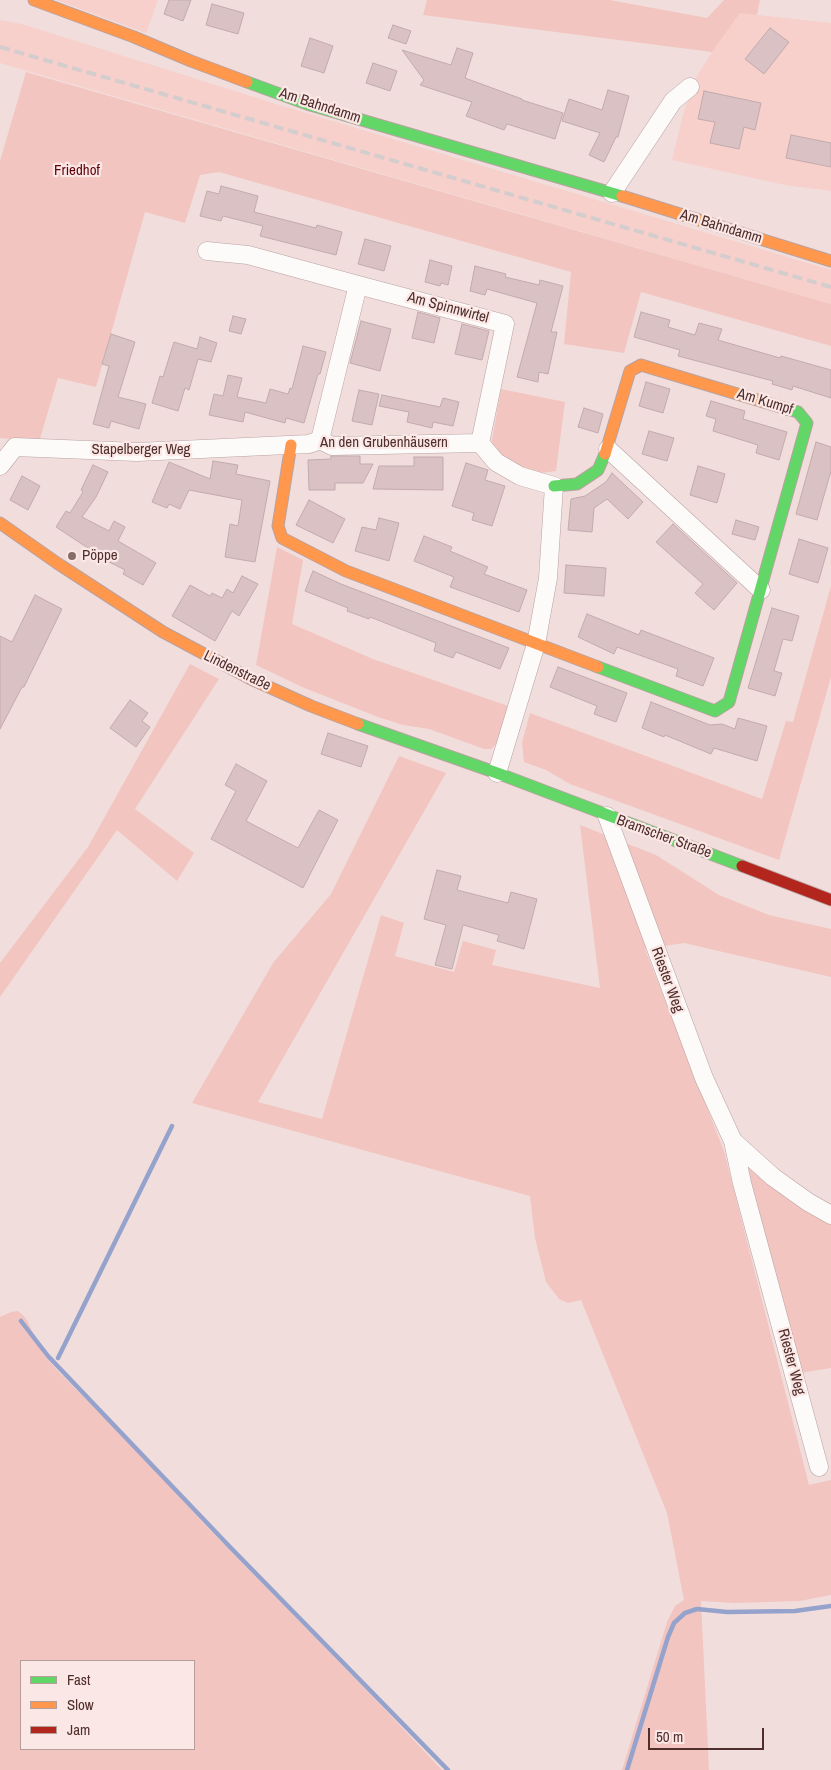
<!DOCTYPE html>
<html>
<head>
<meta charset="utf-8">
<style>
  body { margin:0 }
  #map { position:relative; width:831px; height:1770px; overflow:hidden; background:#f1dedc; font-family:"Archivo Narrow",sans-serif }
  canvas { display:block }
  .legend { position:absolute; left:20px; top:1660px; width:175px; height:90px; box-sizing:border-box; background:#fbe8e6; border:1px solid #b69e9b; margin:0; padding:6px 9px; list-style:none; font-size:15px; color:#4f2e2b }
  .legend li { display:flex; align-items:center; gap:10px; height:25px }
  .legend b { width:25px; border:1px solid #b69e9b }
  .scale { position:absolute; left:648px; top:1728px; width:116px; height:22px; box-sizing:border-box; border:2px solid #4f2e2b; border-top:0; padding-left:6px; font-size:15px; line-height:18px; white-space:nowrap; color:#4f2e2b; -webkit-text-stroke:4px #fbe8e6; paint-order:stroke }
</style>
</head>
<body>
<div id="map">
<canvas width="831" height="1770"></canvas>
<ul class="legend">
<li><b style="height:6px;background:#63d668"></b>Fast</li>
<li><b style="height:6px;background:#ff974d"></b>Slow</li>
<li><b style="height:6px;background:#b3261e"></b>Jam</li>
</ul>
<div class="scale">50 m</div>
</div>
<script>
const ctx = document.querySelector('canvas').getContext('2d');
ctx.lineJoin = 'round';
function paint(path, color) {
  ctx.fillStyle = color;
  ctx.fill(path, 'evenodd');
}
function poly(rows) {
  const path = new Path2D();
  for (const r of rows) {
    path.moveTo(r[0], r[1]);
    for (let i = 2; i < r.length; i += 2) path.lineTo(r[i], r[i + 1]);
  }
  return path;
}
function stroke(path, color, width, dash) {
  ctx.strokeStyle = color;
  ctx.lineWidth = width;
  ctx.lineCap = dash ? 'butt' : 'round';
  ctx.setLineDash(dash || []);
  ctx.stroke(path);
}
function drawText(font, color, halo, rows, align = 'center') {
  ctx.font = font + ' "Archivo Narrow",sans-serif';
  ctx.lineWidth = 4.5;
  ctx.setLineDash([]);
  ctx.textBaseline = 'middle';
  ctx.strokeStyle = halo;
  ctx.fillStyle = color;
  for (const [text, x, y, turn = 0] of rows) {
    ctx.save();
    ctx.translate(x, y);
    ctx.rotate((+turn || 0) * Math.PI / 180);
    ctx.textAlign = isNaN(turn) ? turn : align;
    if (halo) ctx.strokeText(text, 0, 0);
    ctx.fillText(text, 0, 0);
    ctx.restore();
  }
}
const built = poly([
  [56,0,158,0,146,33],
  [740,13,831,23,831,191,785,185,672,160,683,115,694,81,712,52],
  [0,20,22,24,276,104,831,270,831,304,0,63]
]);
const green = poly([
  [427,0,610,0,707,18,724,0,760,0,757,15,740,13,712,52,423,15],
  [26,72,831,304,831,346,641,292,624,353,564,344,571,272,219,172,200,175,185,223,145,212,96,387,58,378,39,442,0,438,0,161],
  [501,389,565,402,556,471,534,474,516,466,491,446],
  [277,547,303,560,292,624,373,659,508,706,497,743,491,749,484,749,429,729,403,725,378,717,302,687,256,665],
  [831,586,831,677,779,860,570,784,546,770,524,762,522,743,530,713,762,799,786,721,793,722],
  [190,664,219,679,135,809,194,853,177,881,117,830,0,997,0,963,88,847],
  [399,756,446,773,258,1102,322,1119,381,915,404,923,395,956,454,972,463,941,496,950,492,965,600,988,580,825,656,855,719,895,769,915,831,929,831,977,684,943,645,949,724,1151,809,1485,831,1480,831,1595,800,1601,735,1603,701,1601,709,1770,622,1770,667,1622,675,1606,684,1600,667,1513,581,1300,568,1303,559,1299,546,1282,535,1238,530,1196,192,1103,273,963,331,894],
  [747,1166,790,1201,831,1224,831,1368,800,1373,744,1168],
  [18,1311,22,1314,27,1320,43,1354,57,1370,134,1448,208,1528,377,1701,442,1770,0,1770,0,1317,11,1312],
  [194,1661,194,1749,21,1749,21,1661]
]);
const stream = poly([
  [21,1321,48,1356,229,1546,448,1770],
  [58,1358,172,1126],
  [627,1770,668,1637,674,1623,685,1613,697,1609,727,1612,795,1611,831,1606]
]);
const building = poly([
  [169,0,191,0,183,21,164,14,169,0],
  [212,4,244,13,238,34,206,25,212,4],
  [393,25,411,31,406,44,388,38,393,25],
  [770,28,789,42,764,74,745,59,770,28],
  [310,38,333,46,324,73,301,66,310,38],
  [457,48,473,53,465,78,522,99,522,100,563,113,555,139,507,124,504,130,466,116,472,102,420,85,424,80,402,50,451,65,457,48],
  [373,63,397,71,390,91,366,83,373,63],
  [608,90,629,96,618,137,616,137,604,162,589,155,600,133,562,121,569,99,602,110,608,90],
  [704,91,761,103,755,130,744,127,739,149,710,143,715,122,698,119,704,91],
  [791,135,831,143,831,167,786,158,791,135],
  [221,186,258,196,254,212,316,228,317,225,342,232,336,255,260,236,263,226,223,216,221,221,200,216,207,191,219,194,221,186],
  [365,239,391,246,384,271,358,264,365,239],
  [430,260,452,266,448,285,441,283,440,286,425,282,430,260],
  [475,266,506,274,505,277,539,285,540,280,563,286,551,332,557,332,548,374,539,372,538,382,517,377,537,303,487,289,485,295,470,291,475,266],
  [418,312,440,318,434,343,412,338,418,312],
  [641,312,670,320,668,327,695,335,699,323,722,329,718,340,780,358,781,356,831,370,831,398,793,386,792,390,772,384,773,381,678,356,680,350,634,337,641,312],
  [233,316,246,319,241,334,229,331,233,316],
  [361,321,391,329,380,371,350,363,361,321],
  [462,324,489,331,482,360,455,354,462,324],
  [111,334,135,342,118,397,146,404,139,429,111,421,109,428,93,424,109,366,102,364,111,334],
  [200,337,217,343,211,362,198,359,189,390,185,388,178,411,152,403,160,376,163,377,174,342,197,349,200,337],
  [303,346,326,352,320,374,318,374,304,423,286,418,285,423,245,412,243,422,209,415,214,394,223,396,228,375,242,378,237,397,266,403,270,389,288,394,290,388,292,389,303,346],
  [646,382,670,389,663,413,639,406,646,382],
  [359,390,379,394,372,425,352,421,359,390],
  [382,395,440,407,443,398,459,402,453,426,433,422,432,428,407,422,409,412,379,406,382,395],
  [711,401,745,411,743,419,787,432,779,460,756,453,758,445,713,431,716,419,706,416,711,401],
  [584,408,603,414,598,433,578,427,584,408],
  [649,431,674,438,667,461,642,454,649,431],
  [816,442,831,447,831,471,817,520,796,514,816,442],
  [331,456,360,456,360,464,373,464,363,483,335,483,335,490,309,490,308,460,331,459,331,456],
  [414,457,443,457,443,490,373,489,379,466,414,466,414,457],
  [213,461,238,465,236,474,270,481,255,562,225,557,230,524,238,526,242,500,189,490,180,509,169,504,167,508,152,502,169,462,210,479,213,461],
  [466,463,488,470,485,480,505,486,492,526,472,520,474,513,452,506,466,463],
  [93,465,108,472,96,497,82,517,109,531,114,521,125,527,118,541,156,563,143,585,123,574,125,570,86,550,88,548,56,527,66,511,70,513,83,492,81,490,93,465],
  [698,466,725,474,717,503,690,495,698,466],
  [612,473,643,502,628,519,607,499,594,508,592,532,568,530,571,499,585,496,606,482,612,473],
  [22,476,40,486,28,510,10,500,22,476],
  [309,500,345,519,333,543,296,525,309,500],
  [379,518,399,523,389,561,355,551,362,527,376,530,379,518],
  [736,520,759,527,755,540,732,534,736,520],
  [673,524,737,583,714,610,695,593,703,584,656,542,673,524],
  [424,536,452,547,450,551,488,567,484,574,527,590,519,612,450,587,454,577,414,561,424,536],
  [799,539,828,548,818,583,789,574,799,539],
  [566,565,606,568,604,596,564,593,566,565],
  [313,571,341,584,509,648,500,669,456,652,453,658,434,651,436,643,370,617,369,619,347,611,348,608,305,591,313,571],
  [242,576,258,584,239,616,232,611,215,641,172,616,190,585,210,596,212,593,222,598,227,589,233,593,242,576],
  [35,595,62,609,24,687,22,687,0,729,0,636,12,642,35,595],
  [772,608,799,616,792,641,783,639,774,671,782,673,775,696,748,688,772,608],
  [587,614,639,635,641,630,714,658,703,686,676,676,678,669,617,647,614,654,578,637,587,614],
  [558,667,627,693,616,722,594,714,597,706,550,687,558,667],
  [130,700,148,713,142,721,150,727,136,747,110,728,130,700],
  [651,702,710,725,722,724,735,729,738,718,767,726,757,761,714,748,711,754,665,735,664,737,642,728,651,702],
  [328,733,368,746,361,767,321,754,328,733],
  [236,764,267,781,246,821,298,848,319,810,338,820,303,888,211,839,236,791,225,785,236,764],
  [437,870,461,876,457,890,508,903,511,892,537,899,524,949,497,941,499,935,463,925,452,969,435,965,446,925,424,919,437,870]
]);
const street = poly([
  [612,193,673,101,690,87],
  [207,251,248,255,358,285],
  [320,440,358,285,505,324,480,443],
  [608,449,761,590],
  [0,466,15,447,137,452,309,444,320,440,332,446,480,443,496,462,520,476,554,486,548,578,536,644,497,773],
  [607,816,704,1078,733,1141,773,1177,808,1202,831,1215],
  [733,1141,742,1183,819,1467]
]);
const fast = poly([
  [247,82,307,104,622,196],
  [554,486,577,484,598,470,605,454],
  [598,667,715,711,729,702,807,423,798,412,787,409],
  [358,724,497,773,742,866]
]);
const slow = poly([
  [34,0,134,37,191,61,247,82],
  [622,196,831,261],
  [291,445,278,526,282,538,346,571,598,667],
  [605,454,630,371,641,365,787,409],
  [0,523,57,563,163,632,251,679,311,706,358,724]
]);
const jam = poly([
  [742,866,831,900]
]);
const rail = poly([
  [0,47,831,287]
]);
const markers = [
  [72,556,5,"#886c69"]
];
const streetNames = [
  ["Am Bahndamm",320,106,18],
  ["Am Bahndamm",721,227,17],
  ["Am Spinnwirtel",448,308,15],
  ["Am Kumpf",765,402,17],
  ["An den Grubenhäusern",384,443],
  ["Stapelberger Weg",141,450],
  ["Lindenstraße",237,671,26],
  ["Bramscher Straße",664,837,20],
  ["Riester Weg",667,980,70],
  ["Riester Weg",791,1362,75]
];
const parkNames = [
  ["Friedhof",77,171]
];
const poiNames = [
  ["Pöppe",82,556]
];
paint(built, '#f7cfcb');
paint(green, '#f2c5c0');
stroke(stream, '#95a2cc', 4.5);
paint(building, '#dac2c4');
stroke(building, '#c2aaad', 1);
stroke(street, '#b9a2a1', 19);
stroke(fast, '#b9a2a1', 13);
stroke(slow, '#b9a2a1', 13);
stroke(jam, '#b9a2a1', 13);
stroke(street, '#fdfafa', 18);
stroke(fast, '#63d668', 11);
stroke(slow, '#ff974d', 11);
stroke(jam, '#b3261e', 11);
stroke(rail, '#d4cdcd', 4, [10, 5]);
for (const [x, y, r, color] of markers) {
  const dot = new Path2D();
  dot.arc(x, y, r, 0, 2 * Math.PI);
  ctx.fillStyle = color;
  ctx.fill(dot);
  stroke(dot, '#fbe8e6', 2);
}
drawText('15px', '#4f2e2b', '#fbe8e6', streetNames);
drawText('15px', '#63010b', '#fbe8e6', parkNames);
drawText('15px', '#4f2e2b', '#fbe8e6', poiNames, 'left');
</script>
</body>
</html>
